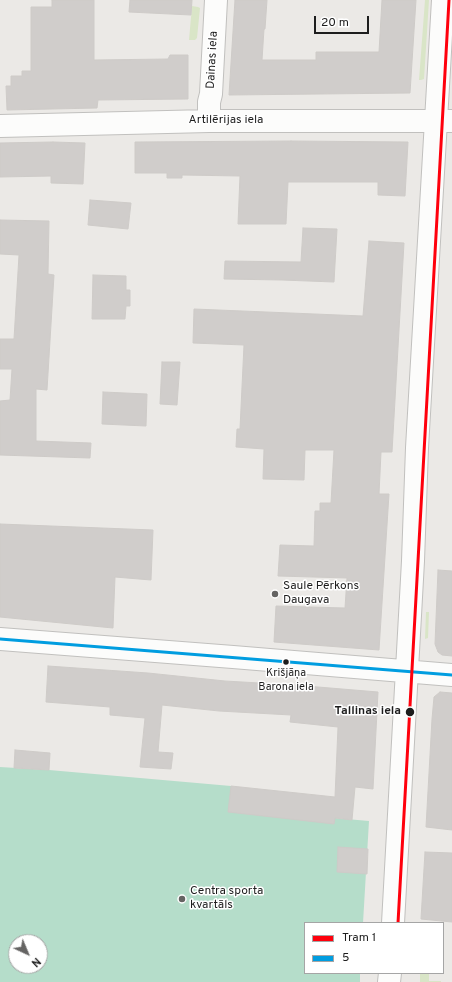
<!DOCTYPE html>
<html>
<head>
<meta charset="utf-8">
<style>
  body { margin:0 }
  #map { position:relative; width:452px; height:982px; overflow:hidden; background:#ebe9e6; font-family:Overpass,sans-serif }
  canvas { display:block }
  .legend { position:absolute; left:304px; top:922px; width:140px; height:52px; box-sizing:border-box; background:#fff; border:1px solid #a5a5a5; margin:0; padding:5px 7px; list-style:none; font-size:12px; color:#1d1d1d }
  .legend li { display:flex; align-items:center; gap:8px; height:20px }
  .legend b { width:20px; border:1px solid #a5a5a5 }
  .north { position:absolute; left:8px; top:934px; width:40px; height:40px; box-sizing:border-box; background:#fff; border:1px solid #a5a5a5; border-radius:50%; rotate:136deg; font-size:11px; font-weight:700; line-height:16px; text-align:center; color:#1d1d1d }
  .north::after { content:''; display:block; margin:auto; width:14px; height:18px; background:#656463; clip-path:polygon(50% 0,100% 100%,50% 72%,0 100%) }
  .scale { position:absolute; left:314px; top:16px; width:55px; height:18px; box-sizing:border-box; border:2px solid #1d1d1d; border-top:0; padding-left:5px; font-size:12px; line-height:14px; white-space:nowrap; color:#1d1d1d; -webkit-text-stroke:3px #fff; paint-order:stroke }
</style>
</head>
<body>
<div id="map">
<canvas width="452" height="982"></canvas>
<ul class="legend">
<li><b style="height:5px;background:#ff000c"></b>Tram 1</li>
<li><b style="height:5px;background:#009de0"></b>5</li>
</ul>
<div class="north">N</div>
<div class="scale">20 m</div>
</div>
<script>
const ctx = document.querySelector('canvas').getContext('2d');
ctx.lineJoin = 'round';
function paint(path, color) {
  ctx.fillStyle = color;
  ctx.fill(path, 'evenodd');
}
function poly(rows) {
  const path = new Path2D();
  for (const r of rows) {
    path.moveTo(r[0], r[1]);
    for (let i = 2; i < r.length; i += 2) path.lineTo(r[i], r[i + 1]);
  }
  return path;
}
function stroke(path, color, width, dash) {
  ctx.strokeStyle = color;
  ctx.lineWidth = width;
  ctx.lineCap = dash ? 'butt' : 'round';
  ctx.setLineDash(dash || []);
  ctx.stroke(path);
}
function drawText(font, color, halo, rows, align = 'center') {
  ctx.font = font + ' Overpass,sans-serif';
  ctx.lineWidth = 3;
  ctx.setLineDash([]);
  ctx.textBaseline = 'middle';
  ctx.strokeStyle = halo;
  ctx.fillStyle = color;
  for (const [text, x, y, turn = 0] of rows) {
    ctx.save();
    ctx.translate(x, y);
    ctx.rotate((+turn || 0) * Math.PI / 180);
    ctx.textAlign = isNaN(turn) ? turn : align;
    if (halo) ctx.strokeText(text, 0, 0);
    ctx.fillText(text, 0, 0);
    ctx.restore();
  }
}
const grass = poly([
  [425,0,429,0,424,79,421,80,419,80],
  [192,6,198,7,200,8,197,38,195,40,189,40],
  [426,612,429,612,428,638,425,639],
  [420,973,429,973,429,981,441,981,441,982,420,982]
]);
const pitch = poly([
  [0,767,49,770,231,786,335,818,369,821,363,923,305,923,305,973,360,973,360,982,0,982],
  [16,942,40,942,40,966,16,966]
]);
const building = poly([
  [52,0,94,0,94,60,168,59,170,55,188,55,188,99,98,100,97,108,7,110,6,86,11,86,11,76,22,76,22,71,31,71,31,7,52,7,52,0],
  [130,0,192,0,191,15,129,12,130,0],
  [235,0,267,0,265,29,264,29,262,60,316,60,316,52,379,52,382,0,416,0,410,93,229,95,235,0],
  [291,141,408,142,405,196,378,195,378,182,288,182,286,224,238,224,240,176,182,175,182,178,167,178,167,173,135,173,135,142,291,141],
  [53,142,85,143,83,184,51,183,51,176,0,177,0,143,53,142],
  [90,200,131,203,128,229,88,225,90,200],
  [0,220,49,221,48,274,54,275,47,390,36,389,36,441,91,443,90,458,0,455,0,401,10,400,12,369,0,369,0,339,14,339,19,255,0,254,0,220],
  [303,228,337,229,334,282,282,280,224,279,225,261,301,262,303,228],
  [369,241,404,243,392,452,381,452,379,494,389,494,379,650,274,642,276,606,345,608,347,578,278,576,280,545,314,546,315,511,320,511,320,503,331,503,334,450,305,450,304,480,263,479,264,449,236,447,237,429,240,429,244,345,193,343,194,309,363,316,369,241],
  [93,275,126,276,126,290,130,290,130,306,126,306,125,319,92,319,93,275],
  [162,362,180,362,177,405,160,404,162,362],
  [103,392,147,394,146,426,102,424,103,392],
  [0,524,153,530,151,580,115,577,113,628,0,617,0,524],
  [438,570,452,571,452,656,442,655,438,652,435,644,438,570],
  [48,666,148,673,225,681,294,685,378,692,373,789,355,787,352,820,335,818,334,824,228,812,231,786,335,797,338,727,290,722,291,715,219,711,162,705,158,752,173,753,171,769,140,767,145,718,110,715,110,707,46,702,48,666],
  [440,692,452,693,452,830,426,827,432,719,434,697,440,692],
  [15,750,50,753,49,770,14,768,15,750],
  [338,847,368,849,367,874,337,872,338,847],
  [425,852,452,853,452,922,421,919,425,852]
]);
const minor = poly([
  [209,121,209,102,211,94,216,0],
  [0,126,209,121,452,121],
  [0,639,233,657,452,675],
  [393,923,413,561,417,448,443,0],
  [389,982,390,973]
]);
const bus1 = poly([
  [0,639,452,675]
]);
const tram1 = poly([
  [398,923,449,0]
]);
const markers = [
  [275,594,4,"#656463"],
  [286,662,3.5,"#1d1d1d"],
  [410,712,5,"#1d1d1d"],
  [182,899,4,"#656463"]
];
const busNames = [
  ["Krišjāņa",286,674],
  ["Barona iela",286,688]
];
const streetNames = [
  ["Dainas iela",213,60,-87],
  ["Artilērijas iela",226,121]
];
const poiNames = [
  ["Saule Pērkons",283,587],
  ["Daugava",283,601],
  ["Centra sporta",190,892],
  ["kvartāls",190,906]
];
const stopNames = [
  ["Tallinas iela",401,712]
];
paint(grass, '#d9e5c7');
paint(pitch, '#b5ddca');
paint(building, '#d0cdcb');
stroke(building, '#cecbc8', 1);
stroke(minor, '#c1c0be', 24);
stroke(minor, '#fcfcfb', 22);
stroke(bus1, '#009de0', 3);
stroke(tram1, '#ff000c', 3);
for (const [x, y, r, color] of markers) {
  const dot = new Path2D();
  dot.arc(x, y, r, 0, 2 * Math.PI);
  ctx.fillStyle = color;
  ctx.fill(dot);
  stroke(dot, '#fff', 1.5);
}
drawText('11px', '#1d1d1d', '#fff', busNames);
drawText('12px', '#1d1d1d', '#fff', streetNames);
drawText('12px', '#1d1d1d', '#fff', poiNames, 'left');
drawText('bold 12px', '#1d1d1d', '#fff', stopNames, 'right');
</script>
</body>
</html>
